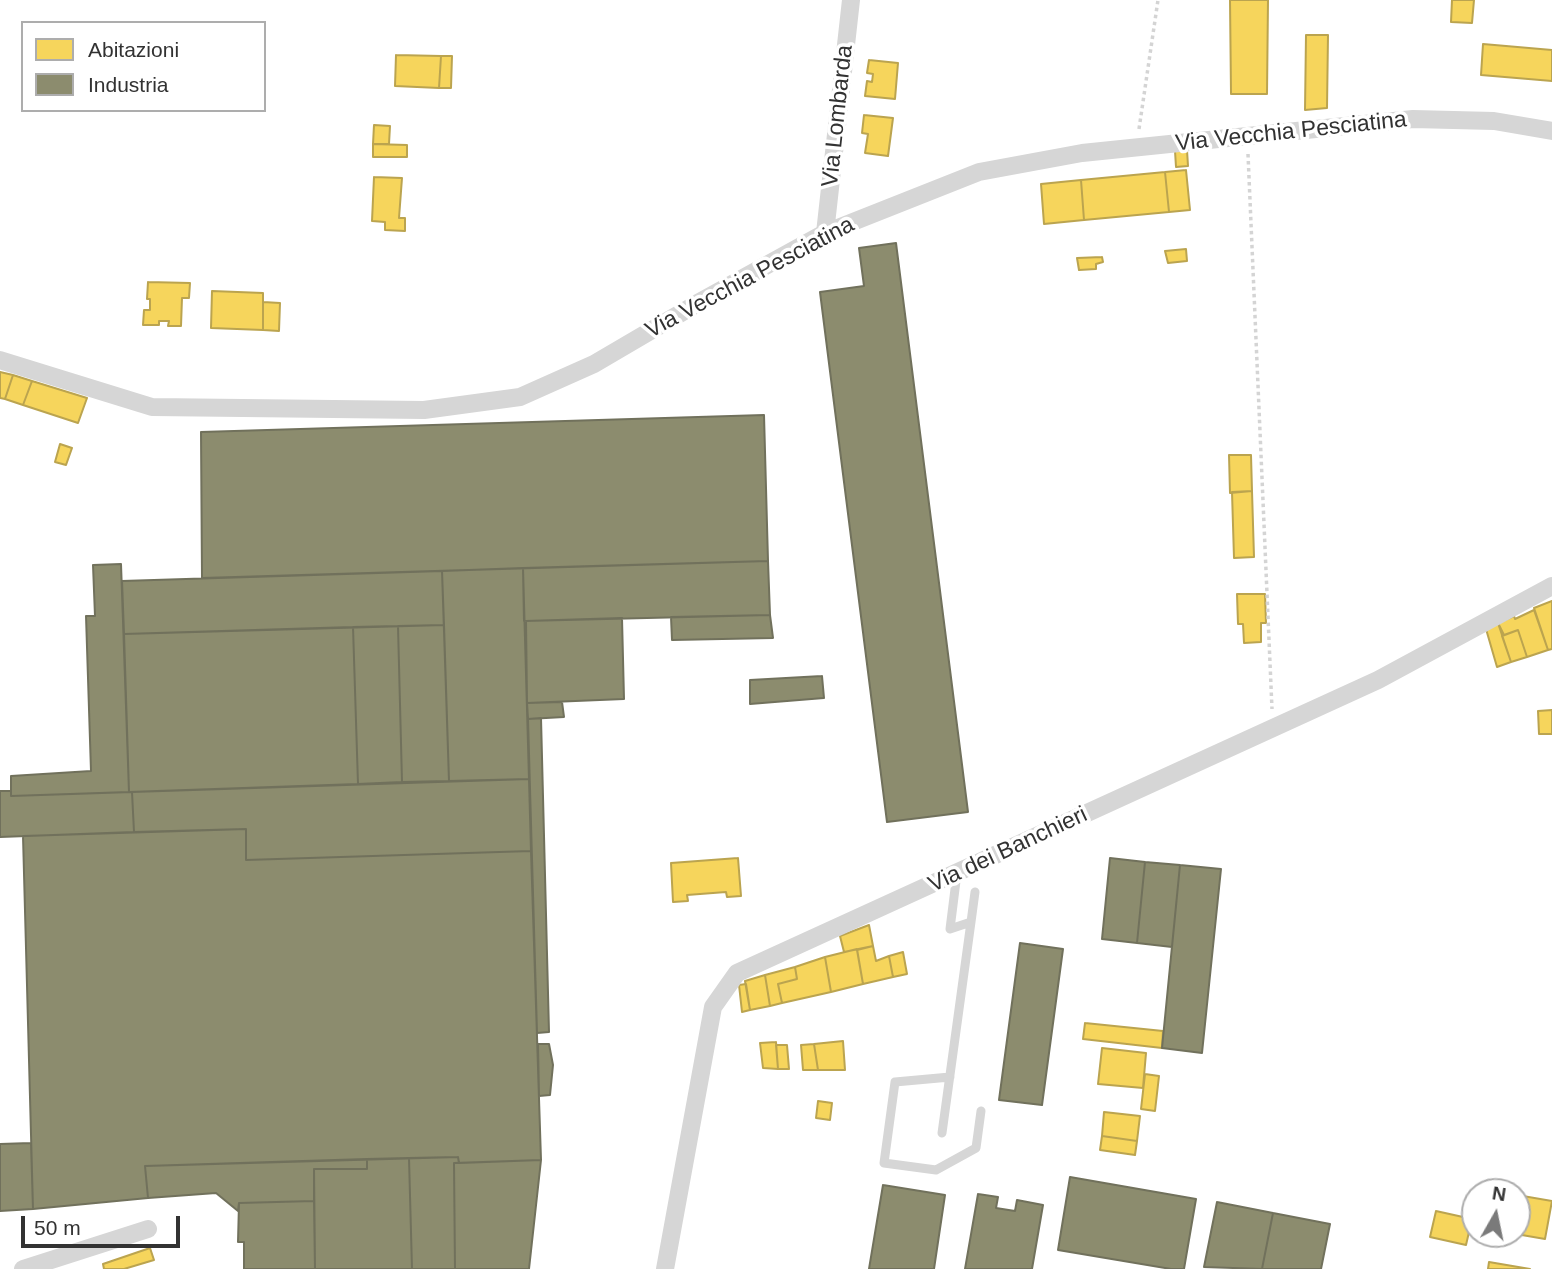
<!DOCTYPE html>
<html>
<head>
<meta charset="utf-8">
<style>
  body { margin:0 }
  #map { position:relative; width:1552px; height:1269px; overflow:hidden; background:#fff; font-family:Arial,sans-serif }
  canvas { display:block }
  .legend { position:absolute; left:21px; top:21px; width:245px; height:91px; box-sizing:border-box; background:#fff; border:2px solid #adadad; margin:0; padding:9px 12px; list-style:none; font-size:21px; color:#323232 }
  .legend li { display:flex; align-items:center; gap:14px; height:35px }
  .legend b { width:35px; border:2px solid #adadad }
  .north { position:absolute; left:1461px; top:1178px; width:70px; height:70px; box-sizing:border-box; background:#fff; border:2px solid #adadad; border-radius:50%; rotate:9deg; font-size:19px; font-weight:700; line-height:28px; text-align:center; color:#323232 }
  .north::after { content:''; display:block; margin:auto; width:24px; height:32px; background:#7a7a7a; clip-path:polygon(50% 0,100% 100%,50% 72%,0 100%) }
  .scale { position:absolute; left:21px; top:1216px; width:159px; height:32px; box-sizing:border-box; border:4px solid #323232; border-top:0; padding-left:9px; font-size:21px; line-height:24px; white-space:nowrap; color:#323232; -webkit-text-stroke:5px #fff; paint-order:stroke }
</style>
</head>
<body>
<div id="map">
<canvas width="1552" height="1269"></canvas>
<ul class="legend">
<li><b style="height:19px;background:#f6d55c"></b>Abitazioni</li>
<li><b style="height:19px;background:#8c8c6e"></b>Industria</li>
</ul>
<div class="north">N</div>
<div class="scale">50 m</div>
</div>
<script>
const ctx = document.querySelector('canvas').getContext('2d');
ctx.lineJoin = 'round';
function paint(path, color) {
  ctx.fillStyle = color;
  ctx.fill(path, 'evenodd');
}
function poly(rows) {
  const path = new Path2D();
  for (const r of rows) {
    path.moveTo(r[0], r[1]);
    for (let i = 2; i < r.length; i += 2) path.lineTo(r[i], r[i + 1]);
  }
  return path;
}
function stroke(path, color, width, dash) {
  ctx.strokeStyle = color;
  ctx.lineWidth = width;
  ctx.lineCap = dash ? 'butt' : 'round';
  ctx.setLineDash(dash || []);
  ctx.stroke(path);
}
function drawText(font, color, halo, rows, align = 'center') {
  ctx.font = font + ' Arial,sans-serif';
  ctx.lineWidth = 7;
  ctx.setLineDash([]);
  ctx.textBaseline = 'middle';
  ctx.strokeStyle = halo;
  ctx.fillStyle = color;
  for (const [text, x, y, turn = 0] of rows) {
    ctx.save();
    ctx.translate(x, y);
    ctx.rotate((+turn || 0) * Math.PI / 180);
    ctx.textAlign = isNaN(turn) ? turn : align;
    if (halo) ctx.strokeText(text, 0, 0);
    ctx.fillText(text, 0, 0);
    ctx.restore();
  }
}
const homes = poly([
  [1230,0,1268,0,1267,94,1231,94,1230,0],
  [1452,0,1474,0,1472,23,1451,22,1452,0],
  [1306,35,1328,35,1327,108,1305,110,1306,35],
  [1483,44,1552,50,1552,81,1481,75,1483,44],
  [396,55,441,56,439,88,395,86,396,55],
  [441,56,452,56,451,88,439,88,441,56],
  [869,60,898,63,895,99,865,96,867,81,872,82,873,74,867,73,869,60],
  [864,115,893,118,888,156,865,153,868,134,862,133,864,115],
  [374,125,390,126,389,144,373,144,374,125],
  [373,144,407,145,407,157,373,157,373,144],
  [1187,150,1188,166,1176,167,1175,151,1187,150],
  [1186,170,1190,210,1169,212,1165,172,1186,170],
  [1165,172,1169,212,1084,220,1081,180,1165,172],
  [374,177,402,178,399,218,405,218,405,231,385,230,385,222,372,221,374,177],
  [1081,180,1084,220,1044,224,1041,184,1081,180],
  [1186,249,1187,261,1168,263,1165,251,1186,249],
  [1102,257,1103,262,1096,264,1096,269,1079,270,1077,258,1102,257],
  [148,282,190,283,189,298,182,298,181,326,168,326,169,321,159,321,159,325,143,325,144,310,150,310,150,299,147,299,148,282],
  [212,291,263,293,263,330,211,328,212,291],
  [263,302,280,303,279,331,263,330,263,302],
  [0,372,13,375,5,399,0,398,0,372],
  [13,375,32,381,23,405,5,399,13,375],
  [32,381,87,398,78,423,23,405,32,381],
  [60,444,72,448,66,465,55,462,60,444],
  [1229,455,1251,455,1252,491,1230,493,1229,455],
  [1252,491,1254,557,1234,558,1232,492,1252,491],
  [1237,594,1265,594,1266,623,1261,623,1261,642,1244,643,1243,624,1238,624,1237,594],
  [1552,601,1552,649,1548,650,1534,608,1552,601],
  [1534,610,1548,650,1527,657,1518,630,1504,635,1498,623,1514,616,1515,619,1534,610],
  [1498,623,1511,662,1497,667,1486,629,1498,623],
  [1518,630,1527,657,1511,662,1502,636,1518,630],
  [1552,710,1552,734,1539,734,1538,711,1552,710],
  [738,858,741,896,727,897,726,892,687,895,688,901,673,902,671,863,738,858],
  [869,925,873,946,844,952,840,936,869,925],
  [873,946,876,961,889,956,893,977,863,984,857,950,873,946],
  [857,949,863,984,831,992,825,957,857,949],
  [903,952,907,974,893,977,889,956,903,952],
  [825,957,831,992,782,1003,778,984,797,979,795,967,825,957],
  [795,967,797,979,778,984,782,1003,770,1006,765,975,795,967],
  [765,975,770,1006,750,1010,745,981,765,975],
  [746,984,750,1010,742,1012,739,985,746,984],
  [1085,1023,1163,1031,1162,1048,1083,1039,1085,1023],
  [843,1041,845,1070,818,1070,814,1044,843,1041],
  [776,1042,778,1069,763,1068,760,1043,776,1042],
  [814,1044,818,1070,803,1070,801,1045,814,1044],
  [776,1045,787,1045,789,1069,778,1069,776,1045],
  [1102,1048,1146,1053,1143,1088,1098,1084,1102,1048],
  [1145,1074,1159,1076,1155,1111,1141,1109,1145,1074],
  [818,1101,832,1103,830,1120,816,1118,818,1101],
  [1104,1112,1140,1116,1137,1141,1102,1136,1104,1112],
  [1102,1136,1137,1141,1135,1155,1100,1150,1102,1136],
  [1517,1195,1552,1201,1545,1239,1516,1234,1517,1195],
  [1436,1211,1472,1219,1466,1245,1430,1237,1436,1211],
  [150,1248,154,1260,124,1269,104,1269,103,1264,150,1248],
  [1489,1262,1530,1269,1488,1269,1489,1262]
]);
const industry = poly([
  [896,243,968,812,887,822,820,292,864,286,859,248,896,243],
  [764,415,768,561,202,578,201,432,764,415],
  [768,561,770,615,524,621,523,568,768,561],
  [121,564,129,792,11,796,11,776,91,771,86,616,95,616,93,565,121,564],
  [523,568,529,779,449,781,442,571,523,568],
  [442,571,444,625,124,634,122,581,442,571],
  [770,615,773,638,672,640,671,617,770,615],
  [622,618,624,699,527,703,526,621,622,618],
  [444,625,449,781,402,782,398,626,444,625],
  [398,626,402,782,358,784,353,627,398,626],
  [353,627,358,784,129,792,124,634,353,627],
  [822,676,824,698,750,704,750,680,822,676],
  [562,702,564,717,528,719,527,703,562,702],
  [541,718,549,1032,537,1033,528,719,541,718],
  [529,779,531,851,246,860,246,829,134,832,132,792,529,779],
  [0,791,11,791,11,796,132,792,134,832,0,837,0,791],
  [246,829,246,860,531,851,541,1160,459,1163,458,1157,145,1166,148,1198,33,1209,23,836,246,829],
  [1110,858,1145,862,1137,943,1102,939,1110,858],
  [1145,862,1180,865,1172,947,1137,943,1145,862],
  [1180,865,1221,869,1202,1053,1162,1048,1180,865],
  [1020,943,1063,949,1042,1105,999,1100,1020,943],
  [538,1044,549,1044,553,1065,550,1095,539,1096,538,1044],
  [31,1143,33,1209,0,1211,0,1144,31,1143],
  [458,1157,459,1163,454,1163,455,1269,412,1269,409,1158,458,1157],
  [409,1158,412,1269,315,1269,314,1169,367,1169,367,1159,409,1158],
  [367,1159,367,1169,314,1169,314,1201,239,1203,238,1211,216,1193,148,1198,145,1166,367,1159],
  [541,1160,529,1269,455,1269,454,1163,541,1160],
  [1070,1177,1196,1199,1184,1269,1171,1269,1058,1250,1070,1177],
  [883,1185,945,1195,934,1269,869,1269,883,1185],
  [978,1194,998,1197,996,1208,1015,1211,1017,1200,1043,1205,1032,1269,965,1269,978,1194],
  [314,1201,315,1269,244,1269,244,1242,238,1242,239,1203,314,1201],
  [1217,1202,1273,1213,1262,1269,1204,1267,1217,1202],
  [1273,1213,1330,1224,1321,1269,1262,1269,1273,1213]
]);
const path = poly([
  [1139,129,1158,0],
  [1248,154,1272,709]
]);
const lane = poly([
  [957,873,950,929,971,922,975,892],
  [950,1077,895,1082,884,1163,936,1170,976,1148,981,1111],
  [942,1133,971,922]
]);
const street = poly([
  [825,233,851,0],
  [0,360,152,407,424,410,520,397,594,364,698,303,825,233,979,172,1082,153,1413,119,1494,121,1552,131],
  [23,1269,148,1229],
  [665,1269,713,1007,737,973,1378,680,1552,586]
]);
const streetNames = [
  ["Via Lombarda",838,116,-84],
  ["Via Vecchia Pesciatina",1291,132,-6],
  ["Via Vecchia Pesciatina",750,278,-28],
  ["Via dei Banchieri",1008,850,-25]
];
paint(homes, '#f6d55c');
stroke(homes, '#bba44f', 2);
paint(industry, '#8c8c6e');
stroke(industry, '#71715c', 2);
stroke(path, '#d4d4d4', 3.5, [3.5, 3.5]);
stroke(lane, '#d6d6d6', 9);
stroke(street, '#d6d6d6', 18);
drawText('23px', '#323232', '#fff', streetNames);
</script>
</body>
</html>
